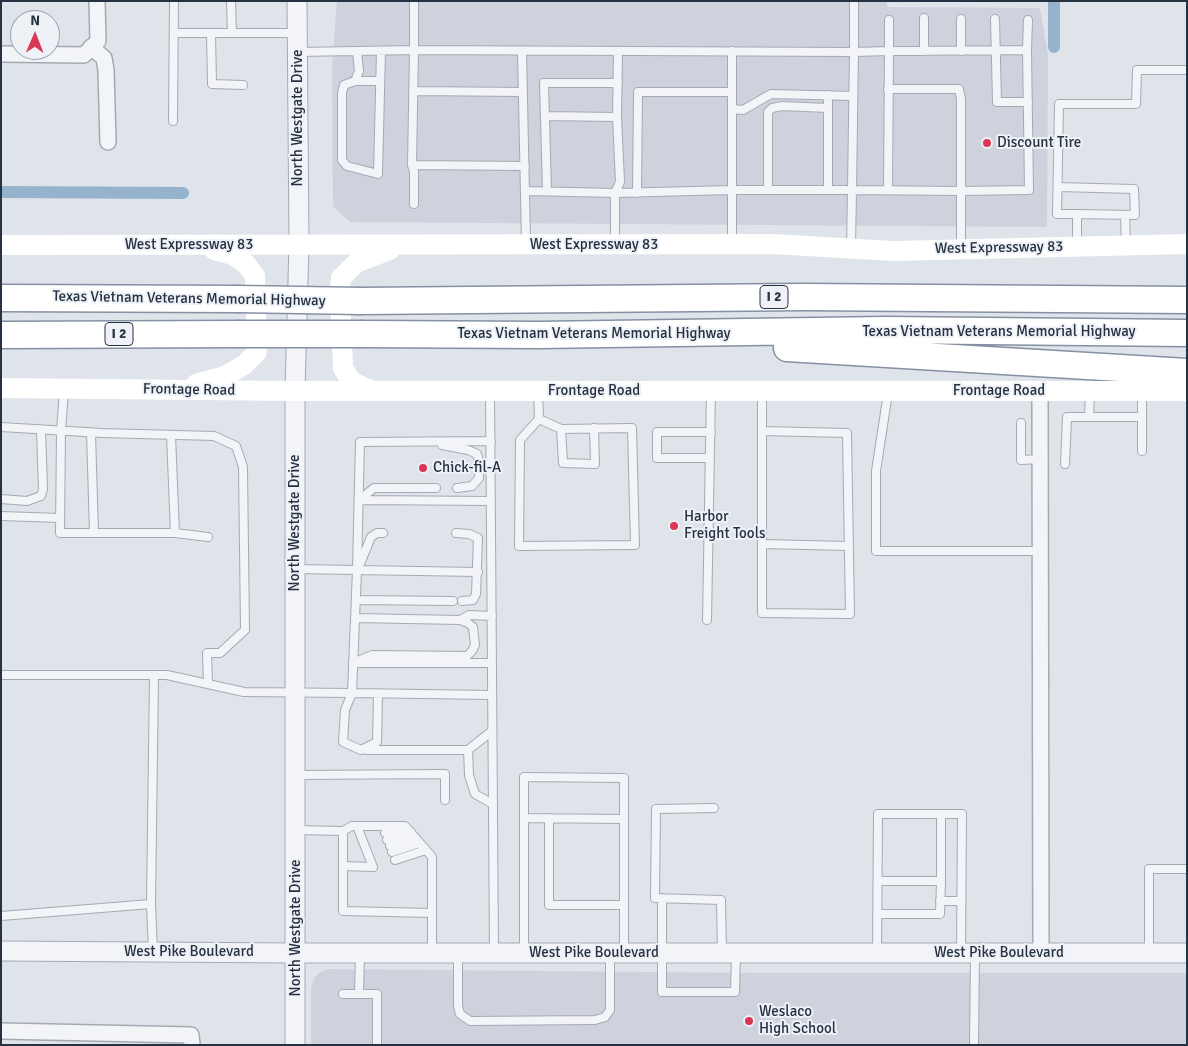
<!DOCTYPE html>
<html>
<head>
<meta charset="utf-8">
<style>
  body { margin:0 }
  #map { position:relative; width:1188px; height:1046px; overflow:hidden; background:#dfe3ea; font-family:Signika,sans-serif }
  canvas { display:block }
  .frame { position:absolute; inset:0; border:2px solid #263142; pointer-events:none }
  .north { position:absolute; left:10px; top:10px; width:50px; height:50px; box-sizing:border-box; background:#eef2f7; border:1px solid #9ea5af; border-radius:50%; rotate:1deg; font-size:14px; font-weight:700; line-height:20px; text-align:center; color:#263142 }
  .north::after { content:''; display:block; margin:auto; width:18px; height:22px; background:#db3755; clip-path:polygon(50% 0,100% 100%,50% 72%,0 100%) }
</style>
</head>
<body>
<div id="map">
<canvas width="1188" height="1046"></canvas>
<div class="frame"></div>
<div class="north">N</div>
</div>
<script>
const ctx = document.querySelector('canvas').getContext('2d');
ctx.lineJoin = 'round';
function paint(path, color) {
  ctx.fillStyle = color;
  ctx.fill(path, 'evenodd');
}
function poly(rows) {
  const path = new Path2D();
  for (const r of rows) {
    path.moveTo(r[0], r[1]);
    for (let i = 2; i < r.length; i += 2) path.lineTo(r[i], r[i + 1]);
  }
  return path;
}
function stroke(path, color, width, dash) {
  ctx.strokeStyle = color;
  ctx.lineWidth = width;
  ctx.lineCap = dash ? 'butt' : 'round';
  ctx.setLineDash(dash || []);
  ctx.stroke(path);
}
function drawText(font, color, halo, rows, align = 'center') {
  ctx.font = font + ' Signika,sans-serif';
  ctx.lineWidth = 4;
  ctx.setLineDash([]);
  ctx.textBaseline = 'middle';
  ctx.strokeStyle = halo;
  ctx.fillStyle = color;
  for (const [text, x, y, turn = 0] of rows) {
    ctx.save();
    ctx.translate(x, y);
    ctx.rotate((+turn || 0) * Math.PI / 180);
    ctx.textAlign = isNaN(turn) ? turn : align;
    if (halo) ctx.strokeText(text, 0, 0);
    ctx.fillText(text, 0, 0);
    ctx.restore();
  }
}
const built = poly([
  [337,1,887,1,887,7,1040,8,1048,55,1047,227,350,222,333,206,332,69],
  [329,969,757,973,1187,973,1187,1045,311,1045,311,987,315,977,320,972]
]);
const canal = poly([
  [1054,1,1054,47],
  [1,192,183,193]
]);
const service = poly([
  [231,1,232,33],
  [924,18,924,51],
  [961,19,961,51],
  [995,19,997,102,1028,102],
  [174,33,298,33],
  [211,33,212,84,243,85],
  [1027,50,1028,20],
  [522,51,526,243],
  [618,51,617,117,620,182,615,193,732,190,852,190,854,52,889,51,888,190],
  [732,51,732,242],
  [298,52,414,50,414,1],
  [355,81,359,71,357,51],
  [380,81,355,81,344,85,342,93,342,160,347,166,378,174,381,51],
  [888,89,959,89,961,99,961,249],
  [413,91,523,92],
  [732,109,743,110,771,94,853,96],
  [545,116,617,117],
  [173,121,174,1],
  [412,165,525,166],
  [1058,187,1134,189,1135,215,1077,214],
  [768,190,768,112,772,108,782,106,828,108],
  [828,190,828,95],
  [525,191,615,193,615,243],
  [547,191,544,83,618,83],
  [637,193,638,92,732,92],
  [414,204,414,172,412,165,414,50,854,52,854,1],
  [1125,215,1126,245],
  [1077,245,1077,214,1057,214,1059,104,1136,104,1137,70,1187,70],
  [851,248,852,190,961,191,1029,190,1027,50,889,51,889,20],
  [64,390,61,431,60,533,175,533],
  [490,391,494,952],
  [538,391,539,419,520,440,519,546,635,545,632,428,561,429,539,419],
  [762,391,762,613,850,614,847,433,762,431],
  [888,393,876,471,876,551,1040,551],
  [1089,417,1142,417,1142,392],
  [1021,423,1021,460,1040,459],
  [1,427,102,433,214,436,236,446,243,467,245,630,220,653,207,653,208,684],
  [561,429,563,463,595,464,594,428],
  [91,433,94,533],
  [171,435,175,533,208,537],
  [442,445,468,450,477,454,479,461,479,478,472,486,457,488],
  [1142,451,1142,417],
  [710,458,657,458,657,432,711,432],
  [1065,464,1067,417,1089,417,1090,391],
  [1,499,27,501,41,496,43,489,41,430],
  [359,500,491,501],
  [359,500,374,488,436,488],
  [1,516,60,518],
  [456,533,469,534,478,538,476,594,473,600,462,601],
  [762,544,849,546],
  [360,564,371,537,377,533,383,533],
  [295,569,478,572],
  [356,600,453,601],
  [460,620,469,615,492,616],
  [707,620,711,391],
  [353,663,372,655,467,656,472,651,475,645,473,627,468,623,460,620,355,618],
  [358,663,492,663],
  [1,675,167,675,244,692,352,693,357,570,360,442,491,441],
  [378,694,377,742,361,750,343,742,345,710,352,693,492,695],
  [366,750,468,750,492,731],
  [468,750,469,775,475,794,493,804],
  [295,775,445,774,445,800],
  [714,808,656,809,655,898,721,900,722,953],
  [524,818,624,819],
  [549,818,549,905,624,905],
  [296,830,343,831,343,911,432,913,432,857,405,826,352,826,343,831],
  [385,833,400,828],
  [387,840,411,832],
  [390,846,415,837],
  [392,852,420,843],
  [395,860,426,850],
  [343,866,373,867,357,826],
  [878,881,941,881,941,814],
  [662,898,662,992,735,992,736,953],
  [940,901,961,901],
  [151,904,153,952],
  [432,913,432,953],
  [877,914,940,914,941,881],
  [1,916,151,904,154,675],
  [458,953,458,1006,460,1014,470,1021,595,1020,605,1017,610,1010,610,954],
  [524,953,524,777,624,778,624,952],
  [877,953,878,814,962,814,961,953],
  [1149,953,1149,869,1187,869],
  [343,994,377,994,377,1045],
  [359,994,360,953],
  [974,1045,975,953]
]);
const minor = poly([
  [91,47,104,58,106,70,108,142],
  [1,54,84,55,98,41,97,1],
  [1040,391,1041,953],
  [1,1031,191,1035,192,1045]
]);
const tertiary = poly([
  [1,951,296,953,1187,953],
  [295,1045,295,391,299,244,297,1]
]);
const secondary = poly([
  [1,245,773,244,893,251,1187,244],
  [196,384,225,376,244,365,257,352,255,276,246,264,233,255,214,250],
  [1,388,295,391,1187,391],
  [372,390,365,388,351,381,343,368,340,289,341,278,356,263,390,250]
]);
const motorway = poly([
  [1,298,237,299],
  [361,301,804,297,1187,300],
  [363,334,539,335,885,330,1187,333],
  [1,335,237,334],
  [787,348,1187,372]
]);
const motorwayBridge = poly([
  [237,299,361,301],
  [237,334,363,334]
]);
const markers = [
  [987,143,5,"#db3755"],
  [423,468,5,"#db3755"],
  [674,526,5,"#db3755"],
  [749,1021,5,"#db3755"]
];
const shields = [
  [774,297,28],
  [119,334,28]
];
const shieldNames = [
  ["I 2",774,297],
  ["I 2",119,334]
];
const streetNames = [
  ["North Westgate Drive",298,118,-90],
  ["West Expressway 83",189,245],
  ["West Expressway 83",594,245],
  ["West Expressway 83",999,248,-1],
  ["Texas Vietnam Veterans Memorial Highway",189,299,1],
  ["Texas Vietnam Veterans Memorial Highway",999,332],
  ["Texas Vietnam Veterans Memorial Highway",594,334],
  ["Frontage Road",189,390,1],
  ["Frontage Road",594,391],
  ["Frontage Road",999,391],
  ["North Westgate Drive",295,523,-90],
  ["North Westgate Drive",296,928,-90],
  ["West Pike Boulevard",189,952],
  ["West Pike Boulevard",594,953],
  ["West Pike Boulevard",999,953]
];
const poiNames = [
  ["Discount Tire",997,143],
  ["Chick-fil-A",433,468],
  ["Harbor",684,517],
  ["Freight Tools",684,534],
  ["Weslaco",759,1012],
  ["High School",759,1029]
];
paint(built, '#cdd2dc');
stroke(canal, '#96b3cd', 12);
stroke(service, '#a4aab4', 10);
stroke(minor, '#a4aab4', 18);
stroke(tertiary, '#a4aab4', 21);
stroke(motorway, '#8591a2', 29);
stroke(service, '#f2f4f7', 8);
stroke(minor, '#f2f4f7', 15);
stroke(tertiary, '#f2f4f7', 19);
stroke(secondary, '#fff', 20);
stroke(motorway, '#fff', 26);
stroke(motorwayBridge, '#8591a2', 29, []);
stroke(motorwayBridge, '#fff', 26);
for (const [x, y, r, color] of markers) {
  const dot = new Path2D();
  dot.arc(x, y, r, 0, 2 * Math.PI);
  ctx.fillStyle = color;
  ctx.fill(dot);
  stroke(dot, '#eef2f7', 2);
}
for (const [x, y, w] of shields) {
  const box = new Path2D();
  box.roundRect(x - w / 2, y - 11.5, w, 23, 4);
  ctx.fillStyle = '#eef2f7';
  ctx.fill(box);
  stroke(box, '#263142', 1);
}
drawText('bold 14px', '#263142', null, shieldNames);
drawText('15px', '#263142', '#eef2f7', streetNames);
drawText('15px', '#263142', '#eef2f7', poiNames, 'left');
</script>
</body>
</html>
